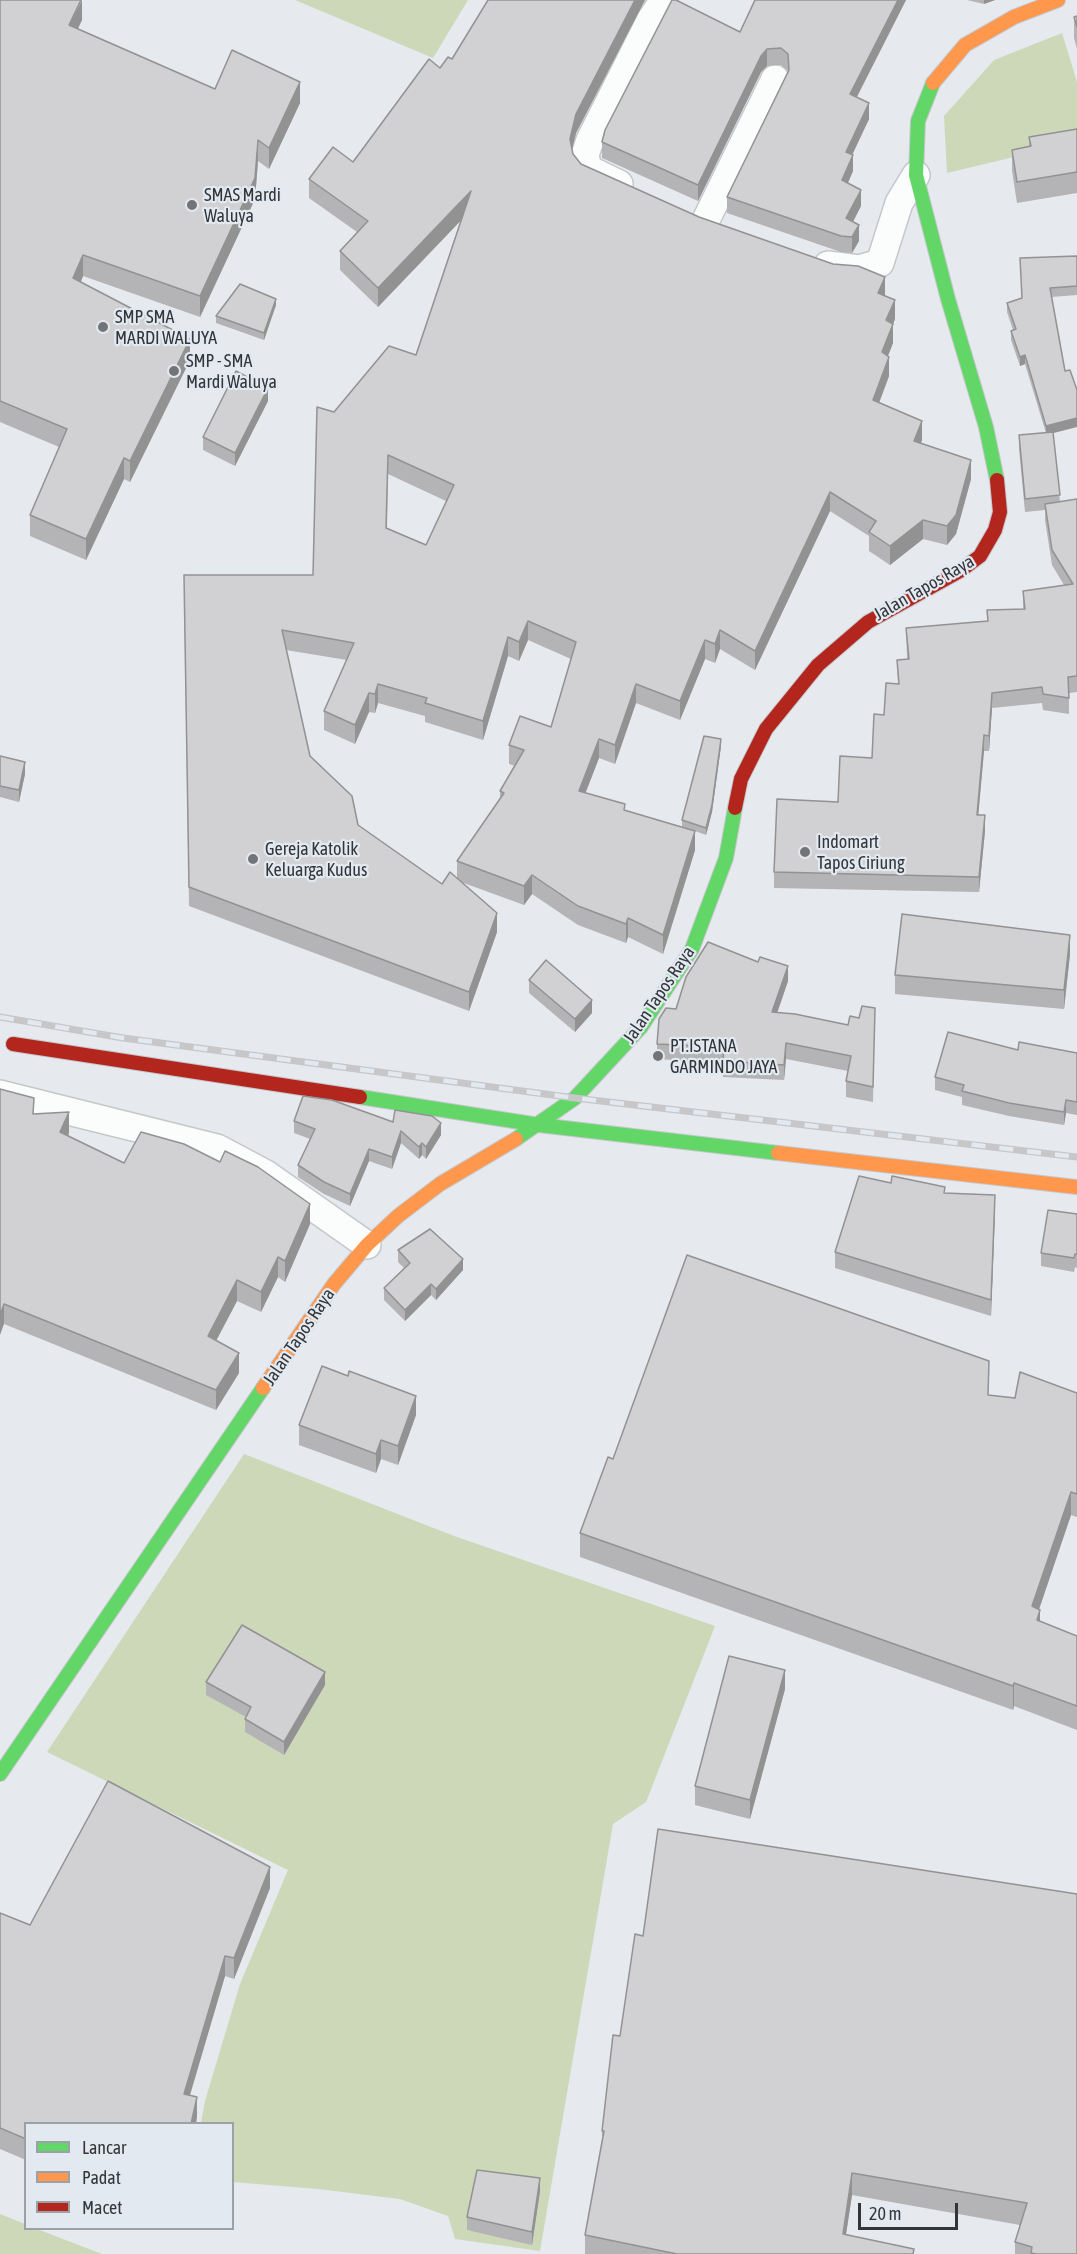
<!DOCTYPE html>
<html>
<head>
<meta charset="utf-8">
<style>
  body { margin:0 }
  #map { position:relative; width:1077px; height:2254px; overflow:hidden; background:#e6e9ee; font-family:"Asap Condensed",sans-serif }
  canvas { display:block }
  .legend { position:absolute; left:24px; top:2122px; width:210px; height:108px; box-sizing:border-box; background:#e2e9f1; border:2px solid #9ca1a7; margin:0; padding:8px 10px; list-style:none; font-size:18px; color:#333538 }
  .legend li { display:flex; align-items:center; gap:12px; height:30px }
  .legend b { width:30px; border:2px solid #9ca1a7 }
  .scale { position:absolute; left:858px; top:2203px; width:100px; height:27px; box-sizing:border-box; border:3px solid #333538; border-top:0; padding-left:8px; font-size:18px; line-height:21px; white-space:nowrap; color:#333538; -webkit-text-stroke:4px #e2e9f1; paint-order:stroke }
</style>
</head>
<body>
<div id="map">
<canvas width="1077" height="2254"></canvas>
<ul class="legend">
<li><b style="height:8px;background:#63d668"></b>Lancar</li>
<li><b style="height:8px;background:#ff974d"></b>Padat</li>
<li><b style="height:8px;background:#b3261e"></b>Macet</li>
</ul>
<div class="scale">20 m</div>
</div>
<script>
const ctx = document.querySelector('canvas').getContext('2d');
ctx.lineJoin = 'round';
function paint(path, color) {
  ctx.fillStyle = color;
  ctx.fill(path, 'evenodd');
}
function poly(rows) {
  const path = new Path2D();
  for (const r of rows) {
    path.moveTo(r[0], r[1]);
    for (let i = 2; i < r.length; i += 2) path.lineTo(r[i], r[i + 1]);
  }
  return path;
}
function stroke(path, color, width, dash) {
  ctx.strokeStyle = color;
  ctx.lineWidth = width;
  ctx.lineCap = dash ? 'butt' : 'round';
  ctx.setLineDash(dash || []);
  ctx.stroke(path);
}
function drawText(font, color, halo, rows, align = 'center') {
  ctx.font = font + ' "Asap Condensed",sans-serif';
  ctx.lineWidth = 4.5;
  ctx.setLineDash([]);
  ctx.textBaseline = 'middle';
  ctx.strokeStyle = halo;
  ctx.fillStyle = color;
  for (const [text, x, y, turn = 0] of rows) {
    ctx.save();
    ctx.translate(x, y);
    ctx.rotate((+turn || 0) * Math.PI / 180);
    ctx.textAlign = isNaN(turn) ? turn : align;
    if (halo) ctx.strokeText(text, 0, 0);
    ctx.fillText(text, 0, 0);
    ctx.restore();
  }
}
const green = poly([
  [295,0,468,0,433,58],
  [1062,33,1077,82,1077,142,947,173,944,116,994,60],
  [244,1454,454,1536,715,1626,646,1802,613,1824,540,2251,455,2239,448,2216,400,2199,318,2189,233,2182,232,2124,201,2123,205,2101,240,1984,288,1870,47,1752],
  [0,2214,25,2224,26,2228,37,2229,102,2254,0,2254]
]);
const street = poly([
  [619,184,588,169,585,155,590,140,651,19,664,0],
  [705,222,775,79],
  [828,265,859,269,880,263,899,203,916,175],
  [0,1094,217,1148,266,1174,367,1245]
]);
const fast = poly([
  [933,83,918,121,916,175,948,299,986,427,997,480],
  [360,1097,539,1125,778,1153],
  [516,1139,575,1098,641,1027,692,949,726,858,735,808],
  [0,1774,263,1388]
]);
const slow = poly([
  [933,83,965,45,1014,17,1058,0],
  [778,1153,1077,1187],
  [263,1388,334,1284,367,1245,398,1216,440,1184,516,1139]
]);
const jam = poly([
  [735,808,741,779,766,729,818,665,868,622,960,571,980,556,995,530,1000,512,997,480],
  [13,1044,360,1097]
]);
const rail = poly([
  [0,1017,123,1038,575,1098,1077,1157]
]);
const wall = poly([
  [0,0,82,20,78,29,215,89,300,103,269,169,258,161,255,199,200,317,83,276,81,282,190,360,130,482,124,479,86,560,30,536,30,515,59,447,0,422],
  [645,0,576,133,572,149,573,154,581,164,699,217,885,296,895,319,893,324,893,343,888,356,889,376,879,403,922,440,921,443,971,479,956,534,947,545,923,539,890,565,869,551,869,536,830,511,755,670,720,649,715,663,705,659,680,720,636,703,615,764,599,758,585,793,625,811,682,827,682,820,721,746,712,812,706,835,695,831,695,850,663,954,628,937,626,943,578,925,532,894,524,905,461,882,497,932,469,1011,189,906,184,594,313,575,334,412,416,355,461,220,378,307,340,270,340,251,357,232,309,198,309,179,353,162,440,68,452,59],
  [388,474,446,501,426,545,387,528],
  [528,640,571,659,551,727,509,745,509,764,515,766,500,791,500,798,457,861,457,879,442,884,358,825,310,756,286,650,347,660,324,711,324,730,355,744,369,712,375,713,378,703,425,716,425,722,483,740,508,656,519,661],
  [755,0,906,0,857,97,869,119,852,155,853,171,848,183,861,206,853,222,859,241,852,253,841,252,727,213,727,197,788,71,781,65,767,66,761,72,698,201,602,158,602,142,740,32],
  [967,0,995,0,984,4],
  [1077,16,1077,49,1074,38,1074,17],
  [1077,129,1077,193,1017,203,1012,171,1012,150,1029,147,1029,137],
  [1077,256,1077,295,1051,297,1053,433,1060,502,1077,499,1077,692,1069,693,1069,714,1043,710,1042,703,992,708,989,751,984,751,978,815,985,831,979,892,774,888,774,872,838,802,872,758,884,715,898,684,897,660,907,659,906,628,987,621,987,610,1023,609,1023,591,1064,585,1052,565,1045,520,1045,510,1025,512,1019,449,1019,435,1046,433,1025,364,1020,366,1011,340,1011,331,1013,330,1007,312,1007,303,1022,298],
  [276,305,264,340,216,323,216,316],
  [268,401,235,466,203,450,203,437],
  [0,756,25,774,19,802,0,797],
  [1070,954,1064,1009,895,994,895,975],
  [529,980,592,1013,575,1032,529,993],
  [788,981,777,1013,848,1025,875,1008,873,1102,846,1097,846,1081,848,1071,786,1059,784,1080,723,1077,723,1063,657,1059,657,1044,676,1009],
  [1018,1050,1077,1053,1077,1115,1066,1113,1064,1125,1009,1116,962,1105,962,1097,935,1090,935,1077],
  [0,1089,34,1114,69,1133,68,1136,124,1163,310,1224,285,1282,278,1277,261,1312,237,1301,216,1341,239,1373,216,1410,4,1324],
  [294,1121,393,1122,441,1135,426,1159,422,1155,419,1159,401,1143,392,1169,369,1161,350,1206,324,1194,298,1177,298,1165,310,1139,294,1133],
  [945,1193,995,1211,991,1316,835,1268,835,1252],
  [1077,1214,1077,1268,1075,1267,1074,1272,1041,1266,1041,1253],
  [398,1250,463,1270,436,1300,431,1295,405,1321,384,1300,384,1288,404,1268,398,1262],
  [1077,1393,1077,1517,1071,1515,1039,1609,1040,1622,1077,1636,1077,1730,1014,1706,1013,1710,580,1557,580,1533,613,1459,988,1395,1015,1398],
  [416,1415,398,1465,381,1459,376,1473,299,1445,299,1425],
  [206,1682,325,1685,284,1755,245,1732,245,1719,246,1717,206,1695],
  [785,1689,750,1819,695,1805,695,1786],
  [658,1829,1077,2254,1015,2254,1015,2242,1020,2225,852,2195,846,2234,914,2254,585,2254,585,2235,602,2144,602,2131,620,2036,643,1936],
  [270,1888,234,1979,225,1976,190,2095,197,2117,26,2124,26,2160,0,2149,0,1913,30,1925],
  [540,2191,532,2245,467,2230,467,2217]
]);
const shadedWall = poly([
  [82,0,82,20,69,46,69,25],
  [635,0,645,0,576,133,570,158,570,139,576,114],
  [898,0,906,0,850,110,850,94],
  [984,0,995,0,984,4],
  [767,49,767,66,761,72,698,201,698,185,761,56],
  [300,82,300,103,269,169,269,148],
  [869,103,869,119,846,168,846,152],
  [258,140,258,161,255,199,200,317,200,296],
  [853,155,853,171,842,196,842,180],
  [861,190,861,206,846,235,846,218],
  [471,191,471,210,378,307,378,288],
  [859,225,859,241,852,253,852,237],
  [83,255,83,276,73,299,73,278],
  [885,277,885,297,878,293],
  [276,299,276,305,264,340,264,333],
  [895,300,895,319,893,324,893,343,882,371,882,352,886,320],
  [190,339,190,360,130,482,130,461],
  [1025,355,1025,364,1020,366,1020,357],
  [889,357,889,376,873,419,873,400],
  [268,388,268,401,235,466,235,453],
  [1077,418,1077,427,1046,435,1046,426],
  [922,421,922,440,914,460,914,441],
  [124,458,124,479,86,560,86,539],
  [971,460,971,479,956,534,947,545,947,526],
  [830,492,830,511,755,670,755,651],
  [923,520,923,539,890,565,890,546],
  [528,621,528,640,519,661,519,642],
  [720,630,720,649,715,663,715,644],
  [508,637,508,656,483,740,483,721],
  [705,640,705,659,680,720,680,701],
  [378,684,378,703,375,713,375,694],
  [636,684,636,703,615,764,615,745],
  [369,693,369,712,355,744,355,725],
  [992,693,992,708,989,751,989,736],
  [984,735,984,751,977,830,977,815],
  [599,739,599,758,579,810,579,791],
  [721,739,721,746,712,812,706,835,706,828],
  [25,762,25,774,19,802,19,790],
  [985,815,985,831,979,892,979,877],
  [695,831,695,850,663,954,663,935],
  [532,875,532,894,524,905,524,886],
  [497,913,497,932,469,1011,469,992],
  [628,918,628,937,626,943,626,924],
  [1070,935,1070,954,1064,1009,1064,990],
  [788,966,788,981,772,1028,772,1012],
  [592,1000,592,1013,575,1032,575,1019],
  [786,1043,786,1059,784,1080,784,1065],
  [1066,1100,1066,1113,1064,1125,1064,1112],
  [69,1112,69,1133,60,1153,60,1132],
  [441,1123,441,1135,426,1159,426,1147],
  [401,1131,401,1143,392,1169,392,1157],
  [422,1143,422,1155,419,1159,419,1147],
  [369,1149,369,1161,350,1206,350,1194],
  [995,1195,995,1211,991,1316,991,1300],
  [310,1204,310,1224,285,1282,285,1261],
  [278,1257,278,1277,261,1312,261,1292],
  [463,1259,463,1270,436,1300,436,1289],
  [237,1280,237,1301,208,1356,208,1336],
  [431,1284,431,1295,405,1321,405,1310],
  [4,1304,4,1324,0,1335,0,1315],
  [239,1353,239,1373,216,1410,216,1390],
  [416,1396,416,1415,398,1465,398,1446],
  [381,1440,381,1459,376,1473,376,1454],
  [1071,1492,1071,1515,1032,1630,1032,1606],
  [1040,1610,1040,1633,1037,1620],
  [785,1670,785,1689,750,1819,750,1800],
  [325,1672,325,1685,284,1755,284,1742],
  [1014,1683,1014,1706,1013,1710,1013,1686],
  [270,1867,270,1888,234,1979,234,1958],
  [225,1956,225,1976,184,2115,184,2094],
  [197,2097,197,2117,196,2124,191,2124],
  [852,2173,852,2195,843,2254,843,2234],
  [540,2178,540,2191,532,2245,532,2232]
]);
const building = poly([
  [0,0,81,0,69,25,215,89,232,50,300,82,269,148,258,140,255,178,200,296,83,255,73,278,190,339,130,461,124,458,86,539,30,515,67,429,0,401,0,0],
  [488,0,635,0,576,114,570,139,573,154,581,164,699,217,833,264,858,266,885,277,878,293,895,300,886,320,893,324,882,352,889,357,873,400,922,421,914,441,971,460,956,515,947,526,923,520,890,546,869,532,876,521,830,492,755,651,720,630,715,644,705,640,680,701,636,684,615,745,599,739,579,791,625,804,624,810,695,831,663,935,628,918,626,924,578,906,532,875,524,886,457,861,504,793,500,791,524,750,509,745,520,716,551,727,576,642,528,621,519,642,508,637,483,721,425,703,427,698,378,684,375,694,369,693,355,725,324,711,354,643,282,630,310,756,352,796,358,825,442,884,450,872,497,913,469,992,189,887,184,575,313,575,317,407,334,412,389,346,416,355,471,191,378,288,340,251,368,221,309,179,333,147,353,162,429,59,440,68,448,57,452,59,488,0],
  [388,455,454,485,426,545,386,528,388,455],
  [672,0,676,0,740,32,755,0,898,0,850,94,869,103,846,152,853,155,842,180,861,190,846,218,859,225,852,237,841,236,727,197,789,70,788,54,781,48,767,49,761,56,698,185,602,142,605,130,672,0],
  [1077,16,1077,27,1074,17,1077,16],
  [1077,129,1077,172,1017,182,1012,150,1031,146,1029,137,1077,129],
  [1077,256,1077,286,1050,288,1065,371,1070,370,1077,390,1077,418,1046,426,1025,355,1020,357,1011,331,1016,329,1007,303,1022,298,1020,258,1077,256],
  [240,284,276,299,264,333,216,316,240,284],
  [236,371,268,388,235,453,203,437,236,371],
  [1053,432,1060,495,1025,499,1019,435,1053,432],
  [1077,499,1077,676,1068,677,1069,698,1043,694,1042,687,992,693,989,736,984,735,977,815,985,815,979,877,774,872,777,799,838,802,840,756,872,758,874,714,884,715,886,683,899,684,897,660,909,659,906,628,988,621,987,610,1025,609,1023,591,1073,584,1052,550,1045,504,1077,499],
  [704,736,721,739,712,805,706,828,682,820,704,736],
  [0,756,25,762,19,790,0,786,0,756],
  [902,914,1070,935,1064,990,895,975,902,914],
  [708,942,758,962,760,957,788,966,772,1012,795,1014,848,1025,850,1016,859,1018,862,1006,875,1008,873,1087,846,1081,851,1056,786,1043,784,1065,723,1061,724,1047,657,1044,659,1019,666,1008,676,1009,686,977,708,942],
  [546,960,592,1000,575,1019,529,980,546,960],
  [948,1032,1018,1050,1019,1042,1077,1053,1077,1102,1066,1100,1064,1112,1009,1103,962,1091,964,1085,935,1077,948,1032],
  [0,1089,34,1098,33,1114,69,1112,60,1132,124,1163,141,1132,184,1144,220,1162,225,1151,258,1167,310,1204,285,1261,278,1257,261,1292,237,1280,208,1336,239,1353,216,1390,4,1304,0,1315,0,1089],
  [303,1096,332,1100,393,1122,395,1110,432,1116,441,1123,426,1147,422,1143,419,1147,401,1131,392,1157,369,1149,350,1194,324,1182,298,1165,315,1129,294,1121,303,1096],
  [859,1176,891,1183,892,1176,945,1187,944,1193,995,1195,991,1300,835,1252,859,1176],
  [1048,1210,1077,1214,1077,1254,1075,1254,1074,1258,1041,1253,1048,1210],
  [430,1229,463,1259,436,1289,431,1284,405,1310,384,1288,410,1263,398,1250,430,1229],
  [687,1255,989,1361,988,1395,1015,1398,1020,1372,1077,1393,1077,1494,1071,1492,1032,1606,1040,1610,1037,1620,1077,1636,1077,1706,1014,1683,1013,1686,580,1533,608,1457,613,1459,687,1255],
  [322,1366,348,1376,349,1371,416,1396,398,1446,381,1440,376,1454,299,1425,322,1366],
  [242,1625,325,1672,284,1742,245,1719,251,1707,206,1682,242,1625],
  [729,1656,785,1670,750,1800,695,1786,729,1656],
  [108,1781,270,1867,234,1958,225,1956,184,2094,197,2097,191,2124,26,2124,26,2139,0,2128,0,1913,30,1925,108,1781],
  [658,1829,1077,1894,1077,2254,1036,2254,1031,2253,1032,2247,1015,2242,1027,2203,852,2173,843,2234,914,2249,913,2254,677,2254,585,2235,604,2131,602,2131,613,2035,620,2036,635,1934,643,1936,658,1829],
  [477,2170,540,2178,532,2232,467,2217,477,2170]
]);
const markers = [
  [192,205,6,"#727478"],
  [103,327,6,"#727478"],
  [174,371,6,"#727478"],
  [805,852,6,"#727478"],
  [253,859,6,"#727478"],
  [658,1056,6,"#727478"]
];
const poiNames = [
  ["SMAS Mardi",204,195],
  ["Waluya",204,216],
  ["SMP SMA",115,317],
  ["MARDI WALUYA",115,338],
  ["SMP - SMA",186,361],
  ["Mardi Waluya",186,382],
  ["Indomart",817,842],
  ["Tapos Ciriung",817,863],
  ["Gereja Katolik",265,849],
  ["Keluarga Kudus",265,870],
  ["PT.ISTANA",670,1046],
  ["GARMINDO JAYA",670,1067]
];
const streetNames = [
  ["Jalan Tapos Raya",924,588,-30],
  ["Jalan Tapos Raya",659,995,-56],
  ["Jalan Tapos Raya",299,1337,-56]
];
paint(green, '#cdd8b9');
stroke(street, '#c5c7cb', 30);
stroke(fast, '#c5c7cb', 16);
stroke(slow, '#c5c7cb', 16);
stroke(jam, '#c5c7cb', 16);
stroke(street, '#fbfcfc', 27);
stroke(fast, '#63d668', 14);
stroke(slow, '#ff974d', 14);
stroke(jam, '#b3261e', 14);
stroke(rail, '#c7c7c9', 7);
stroke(rail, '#e2e9f1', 4.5, [14]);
paint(wall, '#b4b3b5');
paint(shadedWall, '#929293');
paint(building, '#d1d0d2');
stroke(building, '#929293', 1.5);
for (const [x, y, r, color] of markers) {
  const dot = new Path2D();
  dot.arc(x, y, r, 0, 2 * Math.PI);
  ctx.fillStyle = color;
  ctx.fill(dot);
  stroke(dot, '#e2e9f1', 2);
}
drawText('18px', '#333538', '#e2e9f1', poiNames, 'left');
drawText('18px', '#333538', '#e2e9f1', streetNames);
</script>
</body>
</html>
